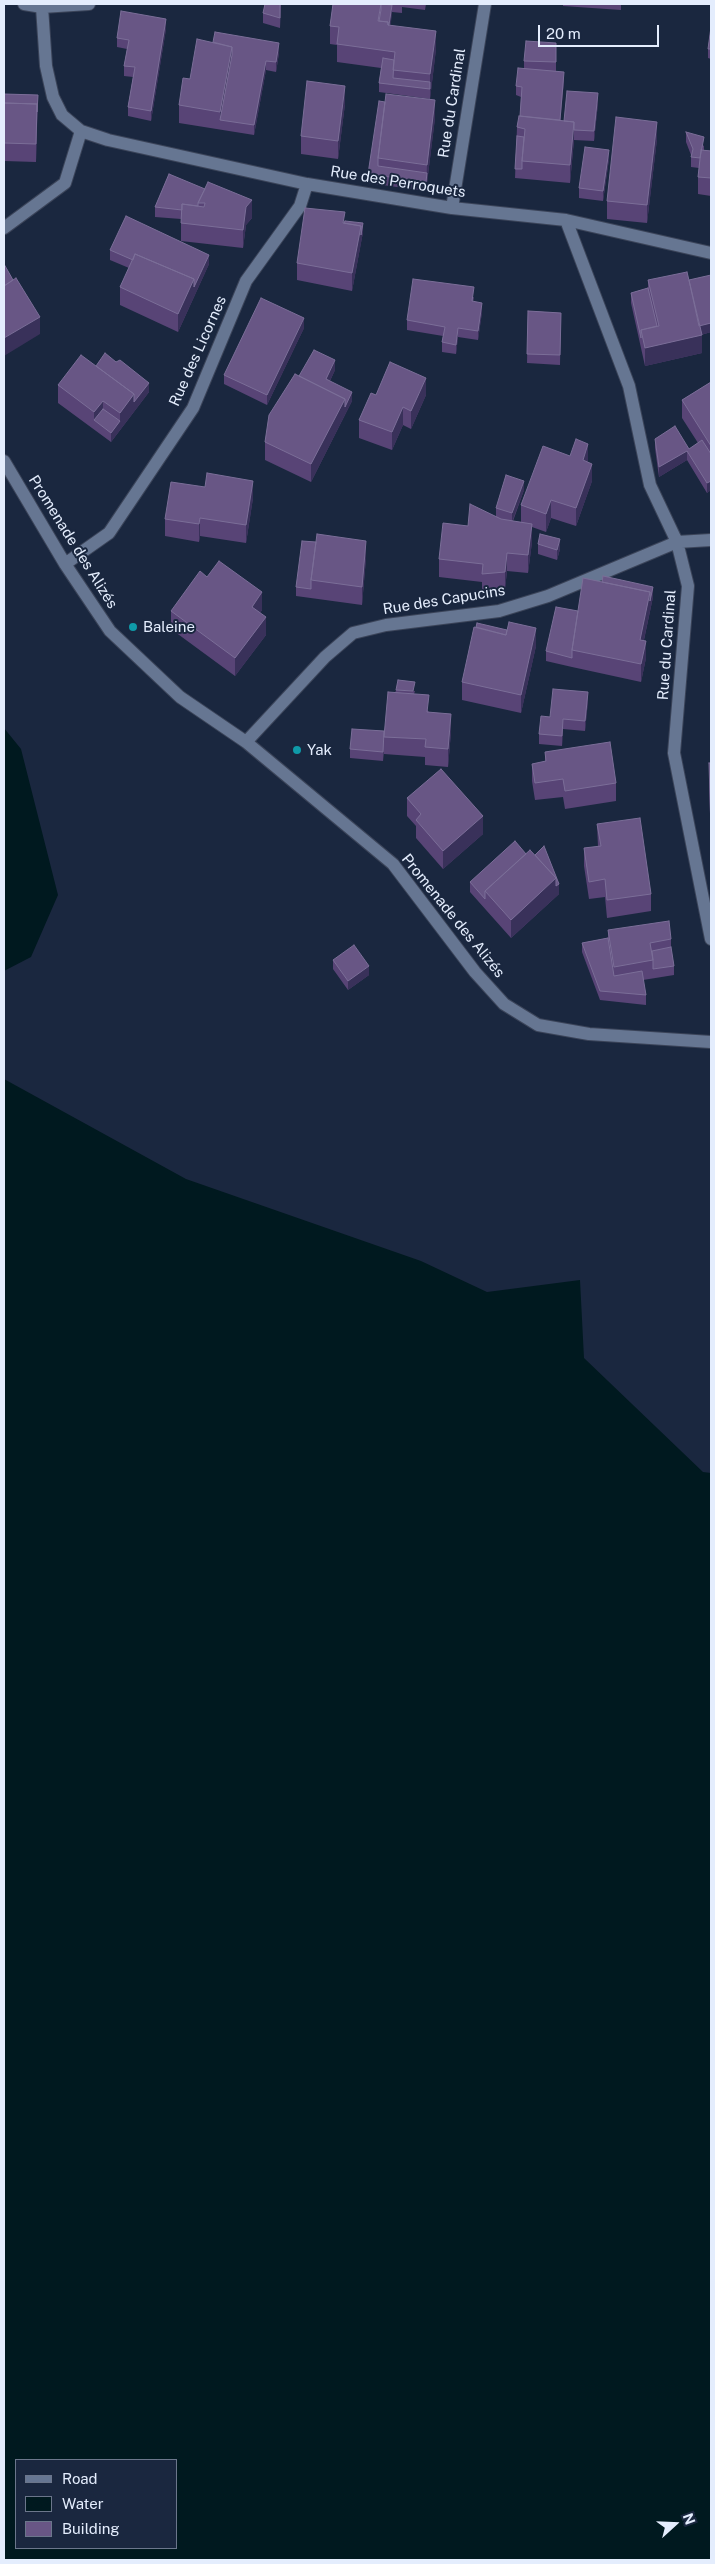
<!DOCTYPE html>
<html>
<head>
<meta charset="utf-8">
<style>
  body { margin:0 }
  #map { position:relative; width:715px; height:2564px; overflow:hidden; background:#1a273f; font-family:"Public Sans",sans-serif }
  canvas { display:block }
  .frame { position:absolute; inset:0; border:5px solid #e4edfd; pointer-events:none }
  .legend { position:absolute; left:15px; top:2459px; width:162px; height:90px; box-sizing:border-box; background:#1a273f; border:1px solid #6b768b; margin:0; padding:6px 9px; list-style:none; font-size:15px; color:#e4edfd }
  .legend li { display:flex; align-items:center; gap:10px; height:25px }
  .legend b { width:25px; border:1px solid #6b768b }
  .north { position:absolute; left:650px; top:2499px; width:50px; height:50px; -webkit-text-stroke:4px #1a273f; paint-order:stroke; rotate:70deg; font-size:14px; font-weight:700; line-height:20px; text-align:center; color:#e4edfd }
  .north::after { content:''; display:block; margin:auto; width:18px; height:22px; background:#e4edfd; clip-path:polygon(50% 0,100% 100%,50% 72%,0 100%) }
  .scale { position:absolute; left:538px; top:25px; width:121px; height:22px; box-sizing:border-box; border:2px solid #e4edfd; border-top:0; padding-left:6px; font-size:15px; line-height:18px; white-space:nowrap; color:#e4edfd; -webkit-text-stroke:4px #1a273f; paint-order:stroke }
</style>
</head>
<body>
<div id="map">
<canvas width="715" height="2564"></canvas>
<div class="frame"></div>
<ul class="legend">
<li><b style="height:6px;background:#667692"></b>Road</li>
<li><b style="height:14px;background:#00191f"></b>Water</li>
<li><b style="height:14px;background:#685685"></b>Building</li>
</ul>
<div class="north">N</div>
<div class="scale">20 m</div>
</div>
<script>
const ctx = document.querySelector('canvas').getContext('2d');
ctx.lineJoin = 'round';
function paint(path, color) {
  ctx.fillStyle = color;
  ctx.fill(path, 'evenodd');
}
function poly(rows) {
  const path = new Path2D();
  for (const r of rows) {
    path.moveTo(r[0], r[1]);
    for (let i = 2; i < r.length; i += 2) path.lineTo(r[i], r[i + 1]);
  }
  return path;
}
function stroke(path, color, width, dash) {
  ctx.strokeStyle = color;
  ctx.lineWidth = width;
  ctx.lineCap = dash ? 'butt' : 'round';
  ctx.setLineDash(dash || []);
  ctx.stroke(path);
}
function drawText(font, color, halo, rows, align = 'center') {
  ctx.font = font + ' "Public Sans",sans-serif';
  ctx.lineWidth = 4;
  ctx.setLineDash([]);
  ctx.textBaseline = 'middle';
  ctx.strokeStyle = halo;
  ctx.fillStyle = color;
  for (const [text, x, y, turn = 0] of rows) {
    ctx.save();
    ctx.translate(x, y);
    ctx.rotate((+turn || 0) * Math.PI / 180);
    ctx.textAlign = isNaN(turn) ? turn : align;
    if (halo) ctx.strokeText(text, 0, 0);
    ctx.fillText(text, 0, 0);
    ctx.restore();
  }
}
const water = poly([
  [4,728,21,749,58,895,31,957,4,971],
  [4,1079,186,1179,421,1261,487,1292,580,1280,584,1358,703,1472,711,1473,711,2560,4,2560],
  [16,2460,176,2460,176,2548,16,2548]
]);
const minor = poly([
  [24,4,42,7,89,4],
  [42,7,46,66,53,97,62,115,81,131,108,140,307,184,452,208,566,220,711,253],
  [452,208,485,4],
  [566,220,629,386,650,485,677,542,688,586,674,753,711,939],
  [4,228,65,183,81,131],
  [4,461,65,564,110,631,180,697,246,742,393,864,475,972,504,1004,538,1025,589,1034,711,1042],
  [65,564,109,533,193,408,246,281,300,206,307,184],
  [246,742,325,657,353,633,386,625,499,611,548,596,677,542,711,540]
]);
const wall = poly([
  [265,4,281,4,280,28,263,23,263,13],
  [333,4,426,4,425,10,402,7,402,13,392,12,390,26,436,49,430,99,379,92,379,83,381,68,337,62,337,45,330,44,330,26],
  [563,4,621,4,621,10,563,6],
  [711,27,711,59,708,58,708,49],
  [166,29,151,121,128,116,128,107,133,77,124,76,124,66,127,49,117,47,117,38],
  [213,42,279,53,276,72,266,70,254,135,179,123,179,105,190,79],
  [556,53,556,71,564,81,560,120,564,121,598,103,594,141,574,140,570,183,515,178,517,127,520,116,521,97,516,95,516,86,524,69,524,61],
  [4,94,38,95,36,162,4,161],
  [385,102,435,118,426,191,368,183,368,174],
  [345,104,338,159,301,154,301,136],
  [686,132,704,146,704,150,711,151,711,196,698,194,698,177,699,168,691,167,691,155,686,142],
  [657,139,647,223,607,219,607,201],
  [609,159,603,201,579,198,579,188],
  [169,174,252,218,246,225,243,248,181,241,181,219,155,217,155,207],
  [345,221,363,232,352,291,297,280,297,263],
  [110,250,209,264,178,332,120,305,120,287,129,268,110,260],
  [711,277,711,332,701,335,702,353,645,366,631,303,631,293,648,288,648,280,689,280],
  [474,297,473,302,482,312,478,340,458,337,456,354,442,352,442,342,443,336,407,330,407,320],
  [528,311,561,313,560,365,527,363],
  [304,328,267,405,224,384,224,375],
  [96,366,149,392,111,442,58,403,58,385],
  [335,370,330,381,352,401,311,482,265,460,265,442,299,376],
  [711,382,711,490,707,493,687,460,659,477,655,448,655,439,689,449,698,443,682,418,682,400],
  [376,395,426,395,411,429,403,425,392,450,359,438,359,420],
  [588,462,592,481,576,526,551,518,546,532,532,527,532,542,528,573,507,571,505,589,482,592,482,582,439,577,439,559,468,526,496,517,496,508,524,490,513,521,521,522,521,505],
  [253,498,246,543,200,536,199,542,165,536,165,519],
  [538,544,560,549,557,560,538,554],
  [366,558,362,605,296,596,296,587],
  [207,577,262,610,260,613,266,635,235,676,171,629,171,611],
  [653,597,644,640,646,658,641,682,572,667,546,661,546,651,578,611],
  [536,646,521,713,462,700,462,682],
  [396,690,415,691,414,694,429,712,451,732,448,767,425,765,425,757,384,754,384,750,383,761,350,758,350,749,384,731],
  [588,701,585,731,563,729,562,746,539,744,539,734,550,717],
  [545,752,616,783,616,801,565,809,563,797,535,800,532,781,532,764,545,762],
  [709,763,711,763,711,848,709,781],
  [407,798,483,834,443,869,416,838,416,826,407,816],
  [597,824,651,894,651,911,607,918,605,897,589,899,584,866,584,848,598,847],
  [470,882,559,894,511,938,470,892],
  [608,930,671,939,671,948,674,966,674,975,643,980,646,995,646,1005,600,1000,582,952,582,943,608,938],
  [333,960,369,975,348,990,333,969]
]);
const shadedWall = poly([
  [392,5,392,15,388,43,388,25],
  [166,19,166,29,151,121,151,111],
  [436,31,436,49,430,99,430,74],
  [279,43,279,53,276,72,276,62],
  [232,47,232,65,220,120,220,130,220,112],
  [266,61,266,70,254,135,254,125],
  [564,72,564,81,559,137,559,128],
  [345,86,345,104,338,159,338,141],
  [598,93,598,103,594,141,594,131],
  [38,95,37,122,36,162,36,144],
  [435,100,435,118,426,191,427,165],
  [574,122,574,139,570,183,570,165],
  [657,122,657,139,647,223,647,205],
  [609,150,609,159,603,201,603,191],
  [252,200,252,218,246,225,243,248,243,230,246,207],
  [363,223,363,232,352,291,352,273,361,226],
  [209,255,209,264,178,332,178,314,194,279],
  [482,303,482,312,478,340,478,331],
  [40,317,40,334,4,356,4,338],
  [304,318,304,328,267,405,267,395],
  [711,323,711,332,697,336,697,326],
  [458,328,458,337,456,354,456,345],
  [702,335,702,353,645,366,645,348],
  [335,360,335,370,326,389,326,379],
  [426,378,426,395,411,429,411,411],
  [149,383,149,392,111,442,111,433,120,421,120,413,134,394],
  [352,392,352,401,311,482,311,464,345,399],
  [103,401,103,419,94,420,94,412],
  [403,407,403,425,392,450,392,432],
  [588,444,588,462,583,460],
  [687,451,687,460,659,477,659,467],
  [592,464,592,481,576,526,576,508],
  [253,481,253,498,246,543,246,525],
  [524,481,524,490,512,522,512,513],
  [711,481,711,490,707,493,707,483],
  [551,500,551,518,546,532,546,514],
  [200,518,200,536,199,542,199,524],
  [532,524,532,542,528,573,528,555],
  [560,539,560,549,557,560,557,550],
  [366,541,366,558,362,605,362,587],
  [507,553,507,571,505,589,505,572],
  [653,587,653,597,640,658,640,640,650,592],
  [262,592,262,610,252,625,252,607],
  [266,617,266,635,235,676,235,658],
  [536,628,536,646,521,713,521,695],
  [646,641,646,658,641,682,641,664],
  [588,692,588,701,585,731,585,721],
  [451,714,451,732,448,767,448,749],
  [563,719,563,729,562,746,562,736],
  [483,816,483,834,443,869,443,851],
  [556,878,559,884,559,894,511,938,511,920],
  [369,966,369,975,348,990,348,981]
]);
const building = poly([
  [265,4,280,4,280,18,263,13,265,4],
  [333,4,381,4,378,21,388,22,388,25,436,31,430,74,393,70,395,52,337,44,339,27,330,26,333,4],
  [381,4,392,5,389,25,388,25,388,22,379,21,381,10,381,4],
  [121,11,166,19,151,111,128,107,135,67,124,66,129,40,117,38,121,11],
  [711,27,711,49,708,49,711,27],
  [215,32,279,43,276,62,266,61,254,125,220,120,232,55,232,47,213,42,215,32],
  [197,39,232,47,220,112,179,105,183,78,190,79,197,39],
  [526,41,556,43,556,62,524,61,526,41],
  [383,58,394,60,393,78,430,82,430,89,379,83,383,58],
  [518,68,564,72,560,120,520,116,522,87,516,86,518,68],
  [307,81,345,86,338,141,301,136,307,81],
  [567,91,598,93,594,131,574,130,574,122,564,121,567,91],
  [4,94,38,95,37,112,37,104,4,103,4,94],
  [386,94,435,100,427,165,378,158,386,94],
  [379,101,385,102,378,158,378,166,427,173,426,182,368,174,379,101],
  [4,103,37,104,36,144,4,143,4,103],
  [519,116,574,122,570,165,522,161,525,129,517,127,519,116],
  [616,117,657,122,647,205,607,201,616,117],
  [686,132,704,137,700,158,691,157,693,149,686,132],
  [517,136,524,137,522,161,522,169,515,169,517,136],
  [585,147,609,150,603,191,579,188,585,147],
  [701,150,711,151,711,178,698,177,701,150],
  [169,174,205,189,198,203,198,206,182,204,182,210,155,207,169,174],
  [208,182,252,200,246,207,243,230,181,223,182,204,204,207,205,203,198,203,208,182],
  [305,208,345,212,343,223,361,226,352,273,297,263,305,208],
  [126,216,209,255,194,287,194,279,135,254,133,260,110,250,126,216],
  [345,221,363,223,361,235,361,226,344,223,345,221],
  [135,254,194,279,178,314,120,287,135,254],
  [4,264,13,280,4,286,4,264],
  [687,272,702,335,645,348,641,330,659,326,648,280,687,272],
  [711,275,711,323,699,326,689,280,711,275],
  [16,278,40,317,4,338,4,286,16,278],
  [413,279,474,287,472,301,482,303,478,331,458,328,456,345,442,342,445,327,407,320,413,279],
  [648,288,657,326,641,330,641,338,631,293,648,288],
  [261,298,304,318,267,395,224,375,261,298],
  [528,311,561,313,560,355,527,354,528,311],
  [314,350,335,360,326,379,352,392,345,407,345,399,299,376,314,350],
  [105,353,116,362,120,360,149,383,134,402,134,394,96,366,105,353],
  [81,355,134,394,120,413,103,401,94,412,58,385,81,355],
  [390,362,426,378,411,411,403,407,392,432,359,420,371,393,376,395,390,362],
  [295,374,345,399,311,464,265,442,269,415,295,374],
  [711,382,711,446,682,400,711,382],
  [103,409,120,421,111,433,94,420,103,409],
  [675,426,689,449,702,440,711,454,711,481,707,483,687,451,659,467,655,439,675,426],
  [576,439,588,444,583,460,592,464,576,508,551,500,546,514,521,505,543,446,570,456,576,439],
  [207,473,253,481,246,525,200,518,199,524,165,519,171,482,205,487,207,473],
  [506,475,524,481,512,513,496,508,506,475],
  [470,504,501,519,532,524,528,555,507,553,505,572,482,574,483,564,439,559,443,523,468,526,470,504],
  [317,534,366,541,362,587,311,580,317,534],
  [540,534,560,539,557,550,538,544,540,534],
  [302,541,316,542,311,580,311,589,296,587,302,541],
  [219,561,262,592,252,607,266,617,235,658,171,611,200,571,207,577,219,561],
  [603,576,653,587,650,601,650,592,602,582,603,576],
  [583,578,650,592,640,640,646,641,641,664,572,650,583,578],
  [556,607,578,611,572,650,572,658,546,651,556,607],
  [509,622,536,628,521,695,462,682,474,627,506,635,509,622],
  [477,623,507,630,506,635,476,627,477,623],
  [398,680,415,682,413,691,396,690,398,680],
  [553,689,588,692,585,721,563,719,562,736,539,734,541,716,550,717,553,689],
  [388,692,429,695,427,712,451,714,448,749,425,747,426,739,384,737,388,692],
  [352,729,384,731,383,752,350,749,352,729],
  [610,742,616,783,565,791,563,779,535,783,532,764,546,761,545,752,610,742],
  [709,763,711,763,711,830,709,763],
  [441,769,483,816,443,851,416,820,421,814,407,798,441,769],
  [640,818,651,894,607,900,605,879,589,882,584,848,601,846,597,824,640,818],
  [515,841,526,854,485,891,485,899,470,882,515,841],
  [544,846,559,884,556,886,556,878,535,855,544,846],
  [530,850,556,878,511,920,485,891,530,850],
  [669,921,671,939,650,943,653,960,614,967,608,930,669,921],
  [608,938,614,976,642,971,646,995,600,991,582,943,608,938],
  [354,945,369,966,348,981,333,960,354,945],
  [671,947,674,966,653,969,653,960,652,951,671,947]
]);
const markers = [
  [133,627,5,"#0f9aa8"],
  [297,750,5,"#0f9aa8"]
];
const streetNames = [
  ["Rue du Cardinal",452,103,-81],
  ["Rue des Perroquets",398,182,9],
  ["Rue des Licornes",198,351,-66],
  ["Promenade des Alizés",73,542,58],
  ["Rue des Capucins",444,600,-9],
  ["Rue du Cardinal",667,645,-86],
  ["Promenade des Alizés",453,916,51]
];
const poiNames = [
  ["Baleine",143,627],
  ["Yak",307,750]
];
paint(water, '#00191f');
stroke(minor, '#3b4459', 14);
stroke(minor, '#667692', 12);
paint(wall, '#584476');
paint(shadedWall, '#39315a');
paint(building, '#685685');
stroke(building, '#7b6e98', 1);
for (const [x, y, r, color] of markers) {
  const dot = new Path2D();
  dot.arc(x, y, r, 0, 2 * Math.PI);
  ctx.fillStyle = color;
  ctx.fill(dot);
  stroke(dot, '#1a273f', 2);
}
drawText('15px', '#e4edfd', '#1a273f', streetNames);
drawText('15px', '#e4edfd', '#1a273f', poiNames, 'left');
</script>
</body>
</html>
